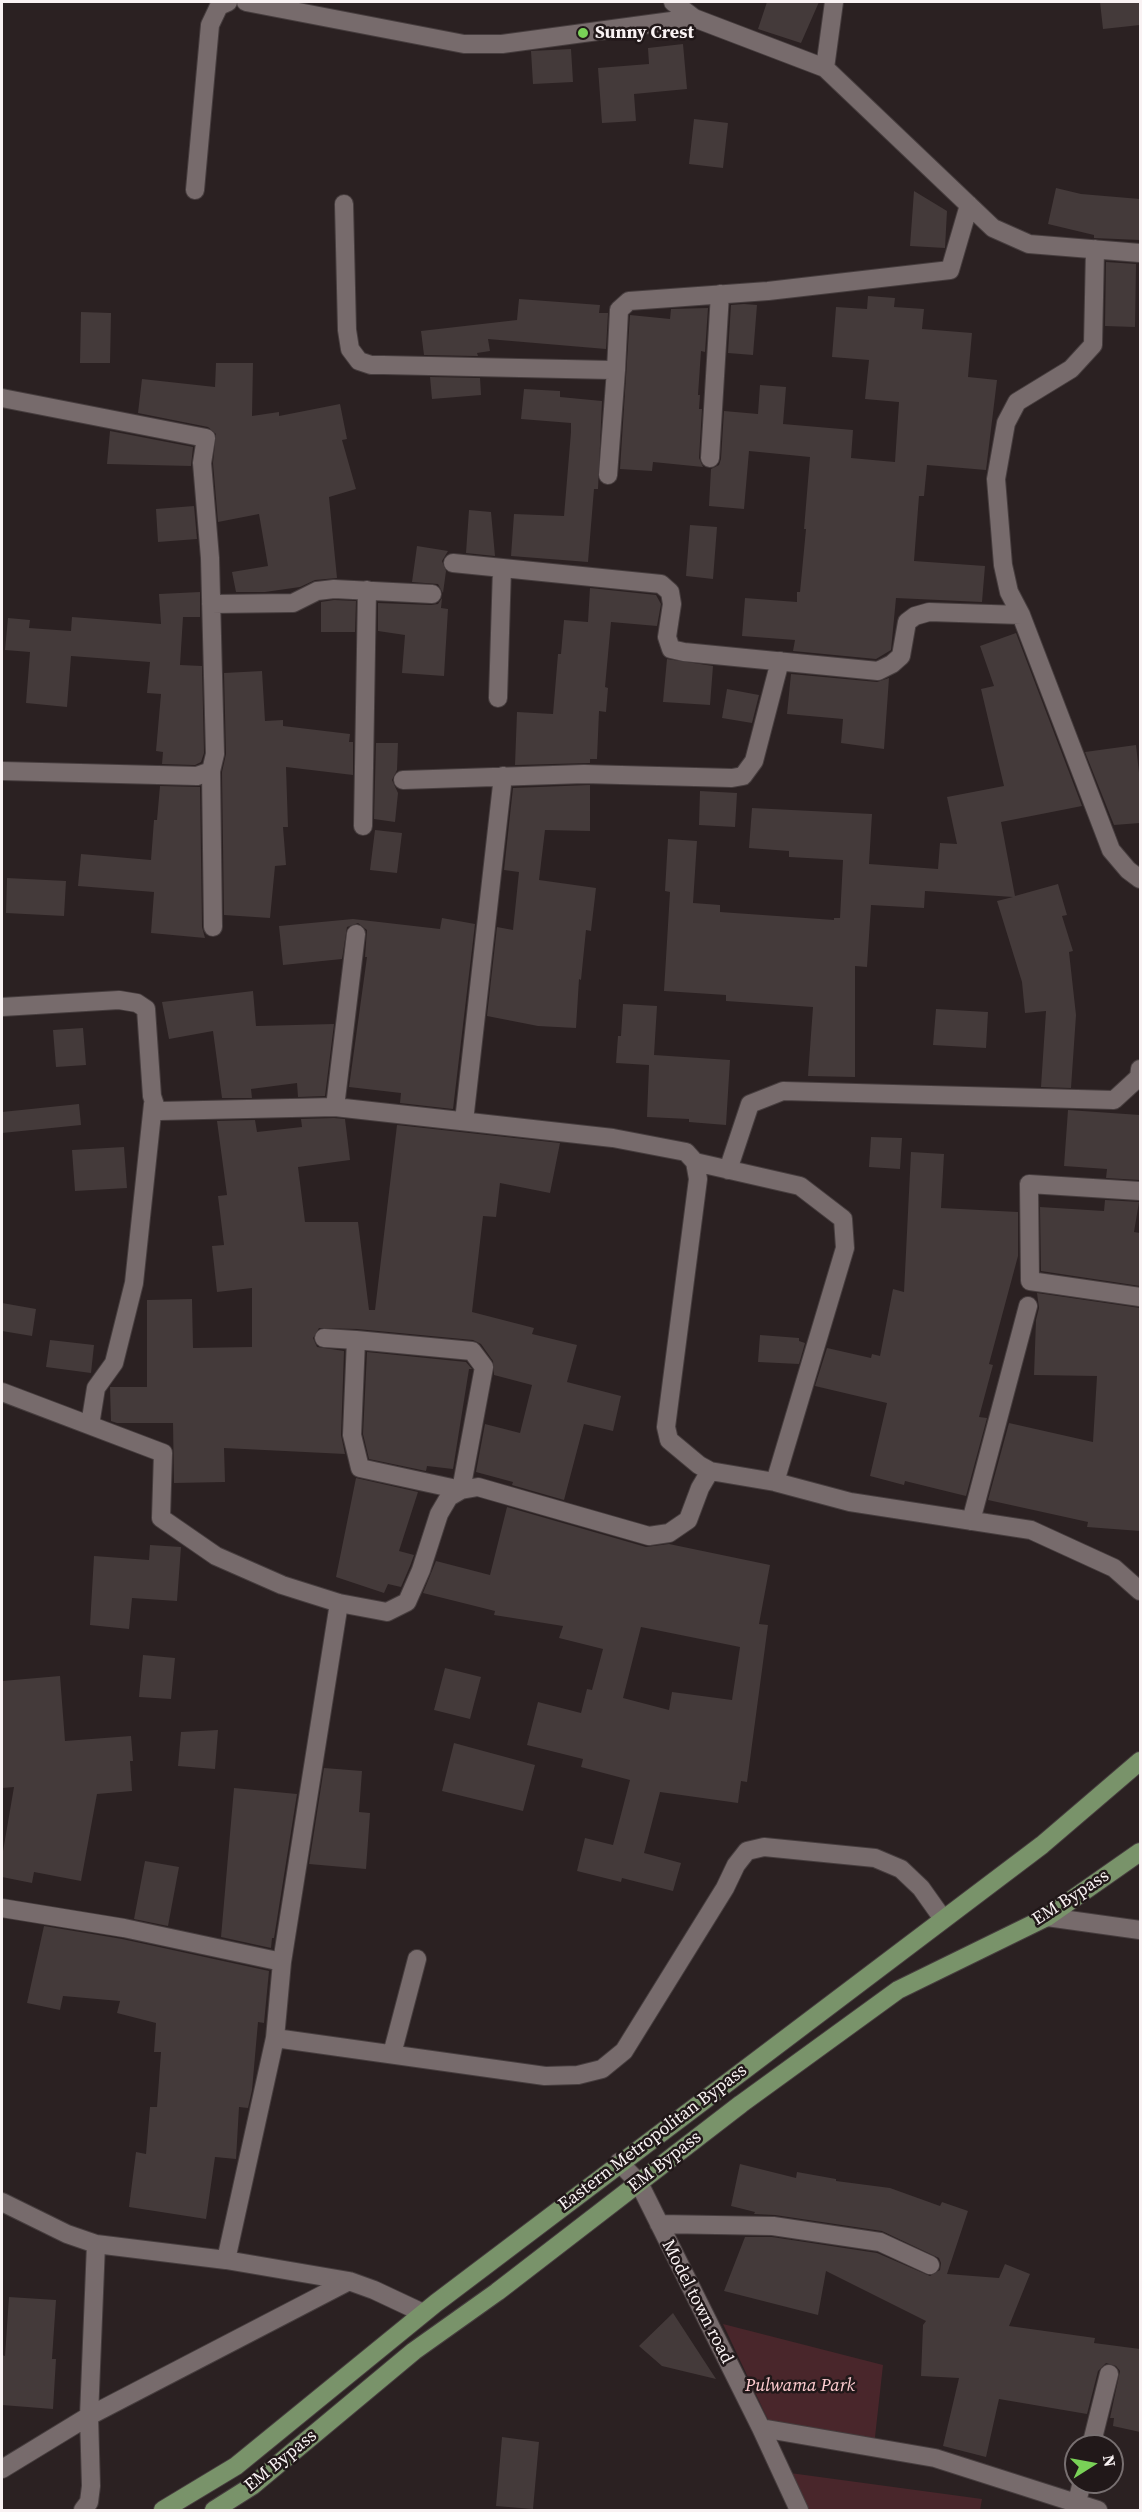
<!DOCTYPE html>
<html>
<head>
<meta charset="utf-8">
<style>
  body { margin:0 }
  #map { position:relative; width:1142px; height:2512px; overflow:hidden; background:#2b2122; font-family:"Source Serif 4",serif }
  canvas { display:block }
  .frame { position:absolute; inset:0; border:3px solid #f9f2f3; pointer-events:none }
  .north { position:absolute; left:1064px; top:2434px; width:60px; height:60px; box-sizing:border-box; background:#211819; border:2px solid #776f70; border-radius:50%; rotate:79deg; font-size:16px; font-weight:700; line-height:24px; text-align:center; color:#f9f2f3 }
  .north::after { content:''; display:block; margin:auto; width:21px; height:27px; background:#79d157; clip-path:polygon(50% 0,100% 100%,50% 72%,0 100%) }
</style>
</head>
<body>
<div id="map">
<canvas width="1142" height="2512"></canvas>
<div class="frame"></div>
<div class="north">N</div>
</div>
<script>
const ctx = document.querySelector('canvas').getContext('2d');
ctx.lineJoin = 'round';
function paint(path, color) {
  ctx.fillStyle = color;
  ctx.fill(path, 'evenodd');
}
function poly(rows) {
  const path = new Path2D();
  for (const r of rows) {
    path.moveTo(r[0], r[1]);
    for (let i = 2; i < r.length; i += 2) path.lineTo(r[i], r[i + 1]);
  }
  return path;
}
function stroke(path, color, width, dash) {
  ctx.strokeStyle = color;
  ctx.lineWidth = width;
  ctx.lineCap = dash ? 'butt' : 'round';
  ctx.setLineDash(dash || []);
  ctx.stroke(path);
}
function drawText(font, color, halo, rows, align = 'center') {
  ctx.font = font + ' "Source Serif 4",serif';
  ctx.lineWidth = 5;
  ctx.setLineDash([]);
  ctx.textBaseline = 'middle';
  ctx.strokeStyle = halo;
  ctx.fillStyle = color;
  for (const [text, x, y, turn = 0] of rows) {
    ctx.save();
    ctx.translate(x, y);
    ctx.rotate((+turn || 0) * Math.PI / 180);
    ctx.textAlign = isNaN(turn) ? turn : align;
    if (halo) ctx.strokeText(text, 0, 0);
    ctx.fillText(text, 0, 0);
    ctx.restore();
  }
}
const green = poly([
  [723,2324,883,2365,874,2446,769,2422],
  [790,2473,982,2499,980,2510,808,2510]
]);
const building = poly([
  [767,2,819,2,801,43,758,29],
  [1100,2,1140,2,1140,25,1103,29],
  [683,44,687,89,634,94,636,121,602,123,598,68,649,64,648,48],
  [571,49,573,82,533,84,531,51],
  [694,119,728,123,723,168,689,164],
  [1056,188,1081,194,1140,199,1140,240,1094,238,1094,235,1048,224],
  [914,191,947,211,945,248,910,246],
  [1106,262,1136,264,1135,327,1105,326],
  [868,296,895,298,894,307,924,309,922,329,972,333,968,377,997,380,986,470,927,465,924,496,919,496,914,561,985,566,982,602,896,598,891,650,876,659,793,651,795,640,742,636,745,598,797,602,797,592,800,592,806,529,804,529,810,457,749,451,744,509,709,506,711,469,719,465,721,459,724,411,758,414,760,385,786,387,783,424,853,430,851,458,895,462,899,402,865,399,869,360,832,357,836,307,867,309],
  [519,299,600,305,599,313,608,313,606,349,488,339,490,351,477,353,478,356,424,355,421,331,517,320],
  [744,304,757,305,753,355,728,353,731,305],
  [708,308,705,352,701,351,698,395,700,395,699,409,702,409,699,458,703,467,653,462,652,471,620,469,630,315,670,319,671,309],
  [81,312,111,313,110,363,80,363],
  [216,363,253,363,252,416,279,412,279,416,340,404,347,439,342,440,356,489,329,497,337,578,315,580,300,587,265,592,236,592,232,572,268,566,259,514,218,522,213,463,216,434,208,427,138,413,142,379,215,387],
  [430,377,480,378,481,395,432,399],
  [524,389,560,391,560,397,602,401,598,489,594,489,588,562,511,556,514,514,564,516,571,432,571,423,521,419],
  [110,431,193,447,191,466,107,464],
  [194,506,197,539,158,542,156,509],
  [469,510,491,512,495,556,466,553],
  [690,525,717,527,713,579,686,576],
  [417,546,448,551,442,561,446,571,443,593,438,584,412,582],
  [590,588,656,595,661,604,657,626,611,622,605,687,608,688,606,712,599,711,597,759,590,759,590,763,515,765,517,712,553,714,558,654,561,654,564,620,588,622],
  [200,592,200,617,183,617,180,665,202,666,204,753,201,762,195,765,162,764,163,752,156,751,161,694,147,693,150,662,71,656,67,707,26,703,30,652,5,650,8,618,30,620,29,628,71,631,72,617,161,624,159,594],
  [442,598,441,608,448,609,444,676,402,673,405,635,378,631,378,603,431,605,438,604],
  [334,600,356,601,355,632,321,632,321,602],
  [1016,633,1082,806,1001,822,1015,896,1058,884,1067,915,1062,916,1073,951,1069,952,1076,1015,1071,1088,1041,1087,1046,1011,1025,1013,1022,982,997,901,1013,897,925,891,924,908,871,905,867,967,855,966,855,1077,808,1076,813,1007,726,1001,726,995,664,991,670,892,665,891,668,839,697,841,693,903,720,905,720,912,834,920,834,918,840,918,843,860,789,857,789,851,749,848,752,808,872,814,869,864,938,869,940,843,957,844,947,797,1004,786,981,689,994,686,980,646],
  [667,659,713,666,710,705,663,702],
  [262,671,265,721,283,720,283,726,350,734,349,742,353,742,353,775,286,767,288,827,283,827,286,865,275,866,270,918,224,915,222,772,226,754,224,673],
  [791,674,877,682,889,678,884,749,841,743,843,719,787,714],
  [727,689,759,695,752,723,722,718],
  [376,743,398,743,397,770,392,780,398,793,395,822,374,819],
  [1136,745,1140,782,1140,823,1114,825,1085,752],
  [590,785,590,831,545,830,539,880,596,888,591,931,586,930,581,980,579,979,576,1028,538,1026,487,1016,497,927,513,930,519,872,504,870,513,788],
  [160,786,200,787,202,927,205,938,151,933,154,892,78,886,81,854,151,860,154,820,157,820],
  [700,791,737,793,735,827,699,825],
  [375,830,402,833,397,873,370,870],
  [7,878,66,881,64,916,6,913],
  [442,918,475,924,453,1109,400,1103,401,1093,349,1087,367,957,365,957,367,930,358,923,347,927,342,959,283,965,279,926,353,919,440,929],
  [253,991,256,1026,334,1024,325,1096,298,1097,297,1083,251,1089,252,1098,222,1098,213,1031,169,1039,162,1002],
  [623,1004,657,1006,654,1055,730,1060,726,1125,689,1122,689,1119,647,1117,649,1065,616,1063,618,1036,621,1036],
  [936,1009,988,1012,986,1048,933,1045],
  [83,1028,86,1065,56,1067,53,1030],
  [79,1104,81,1125,2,1133,2,1112],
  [1068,1110,1140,1115,1140,1180,1106,1178,1107,1169,1064,1166],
  [334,1118,345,1119,350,1160,298,1167,305,1222,358,1222,369,1310,375,1310,397,1125,560,1143,550,1193,500,1183,496,1217,483,1216,472,1312,534,1328,532,1334,577,1345,567,1382,621,1396,613,1431,584,1424,564,1500,512,1485,513,1482,476,1472,485,1424,520,1433,532,1385,494,1375,493,1361,481,1344,473,1340,357,1329,319,1328,313,1338,317,1347,344,1351,341,1435,345,1454,224,1448,225,1482,174,1483,173,1423,117,1423,111,1421,110,1387,147,1387,147,1300,192,1299,193,1348,252,1347,252,1288,217,1292,212,1246,224,1245,218,1196,227,1195,217,1121,255,1120,257,1132,302,1127,301,1119],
  [871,1137,902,1138,900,1169,869,1167],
  [124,1147,127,1188,75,1191,72,1150],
  [911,1152,944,1154,941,1208,1018,1212,1018,1256,989,1364,993,1365,979,1417,987,1418,966,1496,905,1481,904,1485,870,1476,887,1403,815,1386,827,1348,871,1358,872,1354,880,1356,893,1289,904,1292],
  [1105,1200,1139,1202,1134,1232,1140,1233,1140,1286,1041,1271,1040,1207,1104,1211],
  [1037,1293,1140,1308,1140,1531,1087,1527,1088,1522,988,1500,1009,1423,1093,1442,1097,1376,1034,1375,1036,1320,1039,1308],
  [2,1303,36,1309,32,1336,2,1331],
  [760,1335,799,1338,799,1341,805,1343,799,1364,758,1362],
  [50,1340,94,1345,91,1373,46,1367],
  [367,1352,466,1362,472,1369,469,1369,453,1469,427,1466,426,1471,369,1459,363,1434],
  [356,1478,418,1492,399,1551,414,1555,410,1566,401,1587,388,1584,384,1593,336,1577],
  [507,1507,646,1547,669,1544,770,1565,759,1624,768,1625,747,1782,741,1781,738,1803,660,1792,644,1853,681,1863,673,1891,622,1878,621,1882,577,1871,585,1838,613,1845,630,1780,581,1767,583,1759,527,1745,538,1702,581,1713,587,1689,592,1690,603,1649,559,1638,563,1626,494,1615,495,1611,423,1593,436,1561,490,1575],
  [641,1627,740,1647,732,1700,672,1692,669,1710,623,1698],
  [150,1545,181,1547,177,1601,132,1598,129,1629,90,1625,94,1556,149,1560],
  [143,1655,175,1658,171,1699,139,1697],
  [445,1668,481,1677,470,1719,434,1710],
  [60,1676,65,1741,131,1736,133,1761,130,1761,132,1791,97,1794,81,1881,34,1872,32,1883,2,1877,2,1857,14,1787,2,1788,2,1681],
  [218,1730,215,1769,178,1766,181,1732],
  [454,1743,535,1765,523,1811,442,1791],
  [324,1768,362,1771,359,1812,370,1813,366,1869,309,1864],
  [234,1788,297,1794,274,1938,272,1938,271,1948,221,1937],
  [145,1861,179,1867,168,1926,134,1919],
  [44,1926,122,1939,269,1971,264,2023,258,2022,252,2090,248,2108,239,2107,236,2159,215,2157,206,2219,129,2207,136,2152,146,2154,150,2107,157,2107,161,2052,154,2052,156,2023,117,2013,120,2001,63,1996,60,2010,27,2003],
  [740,2164,796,2178,797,2172,836,2179,836,2181,890,2188,940,2206,942,2202,968,2211,947,2274,999,2278,1005,2264,1030,2274,1009,2326,1095,2338,1094,2343,1140,2349,1140,2432,1113,2426,1114,2418,1110,2418,1120,2371,1116,2366,1106,2363,1098,2371,1087,2414,999,2399,986,2457,943,2446,959,2378,921,2376,923,2325,926,2321,826,2271,818,2315,724,2291,745,2237,772,2237,877,2253,930,2276,940,2270,941,2263,939,2258,882,2231,775,2215,754,2214,755,2212,731,2206],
  [9,2297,56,2300,52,2359,56,2359,53,2409,2,2405,2,2355,5,2356],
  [673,2313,716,2379,662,2366,639,2346],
  [502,2437,539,2442,533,2509,496,2506]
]);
const minor = poly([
  [246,2,464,44,502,44,694,18],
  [673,2,694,18,825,68,993,228,1029,244,1140,253],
  [825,68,834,2],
  [195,190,210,25,219,6,228,2],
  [344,204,347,330,350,349,359,361,371,365,383,365,611,370,616,370,619,310,629,301,768,291,950,270,969,205],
  [1095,249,1093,345,1071,369,1017,402,1006,423,996,479,1003,565,1009,592,1021,615,1111,850,1128,870,1140,879],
  [2,398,206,438,202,463,210,558,215,754,211,771,197,776,2,771],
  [710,458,720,294],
  [608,475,616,370],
  [453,563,661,584,670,592,672,604,667,637,671,649,684,652,878,671,892,664,901,656,907,622,915,616,929,612,1021,615],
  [211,604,293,603,317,591,334,589,432,594],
  [498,698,502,568],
  [211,771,213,927],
  [403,780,584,774,732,778,743,776,754,761,780,661],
  [363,826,367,590],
  [2,1007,119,1000,137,1003,146,1009,152,1096,156,1108,160,1111,335,1107,613,1138,686,1152,695,1162,698,1179,666,1427,669,1440,699,1465,710,1471],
  [335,1107,356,934],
  [464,1121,503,776],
  [695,1162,800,1186,843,1219,845,1248,775,1482],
  [728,1170,750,1104,783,1091,1114,1100,1139,1077,1140,1069],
  [1140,1191,1029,1184,1030,1281,1140,1297],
  [324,1338,356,1340,472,1351,484,1367,461,1490,360,1468,352,1435,356,1340],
  [2,1392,163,1453,161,1518,216,1556,282,1585,339,1603,387,1612,407,1602,421,1570,439,1514,449,1497,461,1490,478,1487,649,1536,669,1533,688,1520,700,1488,710,1471,775,1482,850,1502,1031,1530,1114,1568,1140,1591],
  [90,1425,96,1388,114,1363,134,1283,153,1104],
  [971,1521,1028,1306],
  [2,1908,124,1928,282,1962],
  [1047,1917,1140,1930],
  [275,2038,545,2076,578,2075,602,2069,624,2051,725,1888,736,1865,747,1851,764,1847,875,1858,901,1869,921,1888,943,1919],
  [392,2054,417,1959],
  [619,2162,639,2183,761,2428,799,2510],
  [2,2202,67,2234,96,2244,226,2260,349,2281,374,2290,423,2313],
  [659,2224,773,2226,880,2242,930,2265],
  [226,2260,275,2038,282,1962,339,1603],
  [761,2428,935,2458,1098,2510],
  [1091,2446,1109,2374],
  [2,2469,89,2416,349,2281],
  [83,2510,89,2502,91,2486,89,2416,96,2244],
  [1075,2510,1082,2482]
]);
const primary = poly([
  [163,2510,236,2466,436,2303,1042,1845,1140,1761],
  [214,2510,252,2486,414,2351,497,2292,741,2104,898,1990,1047,1917,1140,1852]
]);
const markers = [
  [583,33,6,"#79d157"]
];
const poiNames = [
  ["Sunny Crest",595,33]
];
const streetNames = [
  ["EM Bypass",1071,1898,-33],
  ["Eastern Metropolitan Bypass",653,2138,-37],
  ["EM Bypass",665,2162,-38],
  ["Model town road",697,2302,63],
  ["EM Bypass",281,2461,-39]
];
const parkNames = [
  ["Pulwama Park",800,2386]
];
paint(green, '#49262b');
paint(building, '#443a3a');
stroke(minor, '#463d3e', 20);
stroke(primary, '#463d3e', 20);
stroke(minor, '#776b6c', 18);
stroke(primary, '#79936a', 18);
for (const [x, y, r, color] of markers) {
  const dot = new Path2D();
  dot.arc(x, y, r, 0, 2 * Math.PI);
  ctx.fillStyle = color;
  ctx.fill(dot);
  stroke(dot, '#211819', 2);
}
drawText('bold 18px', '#f9f2f3', '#211819', poiNames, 'left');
drawText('18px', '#f9f2f3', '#211819', streetNames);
drawText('italic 18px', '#ffcdd1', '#211819', parkNames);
</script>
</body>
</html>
